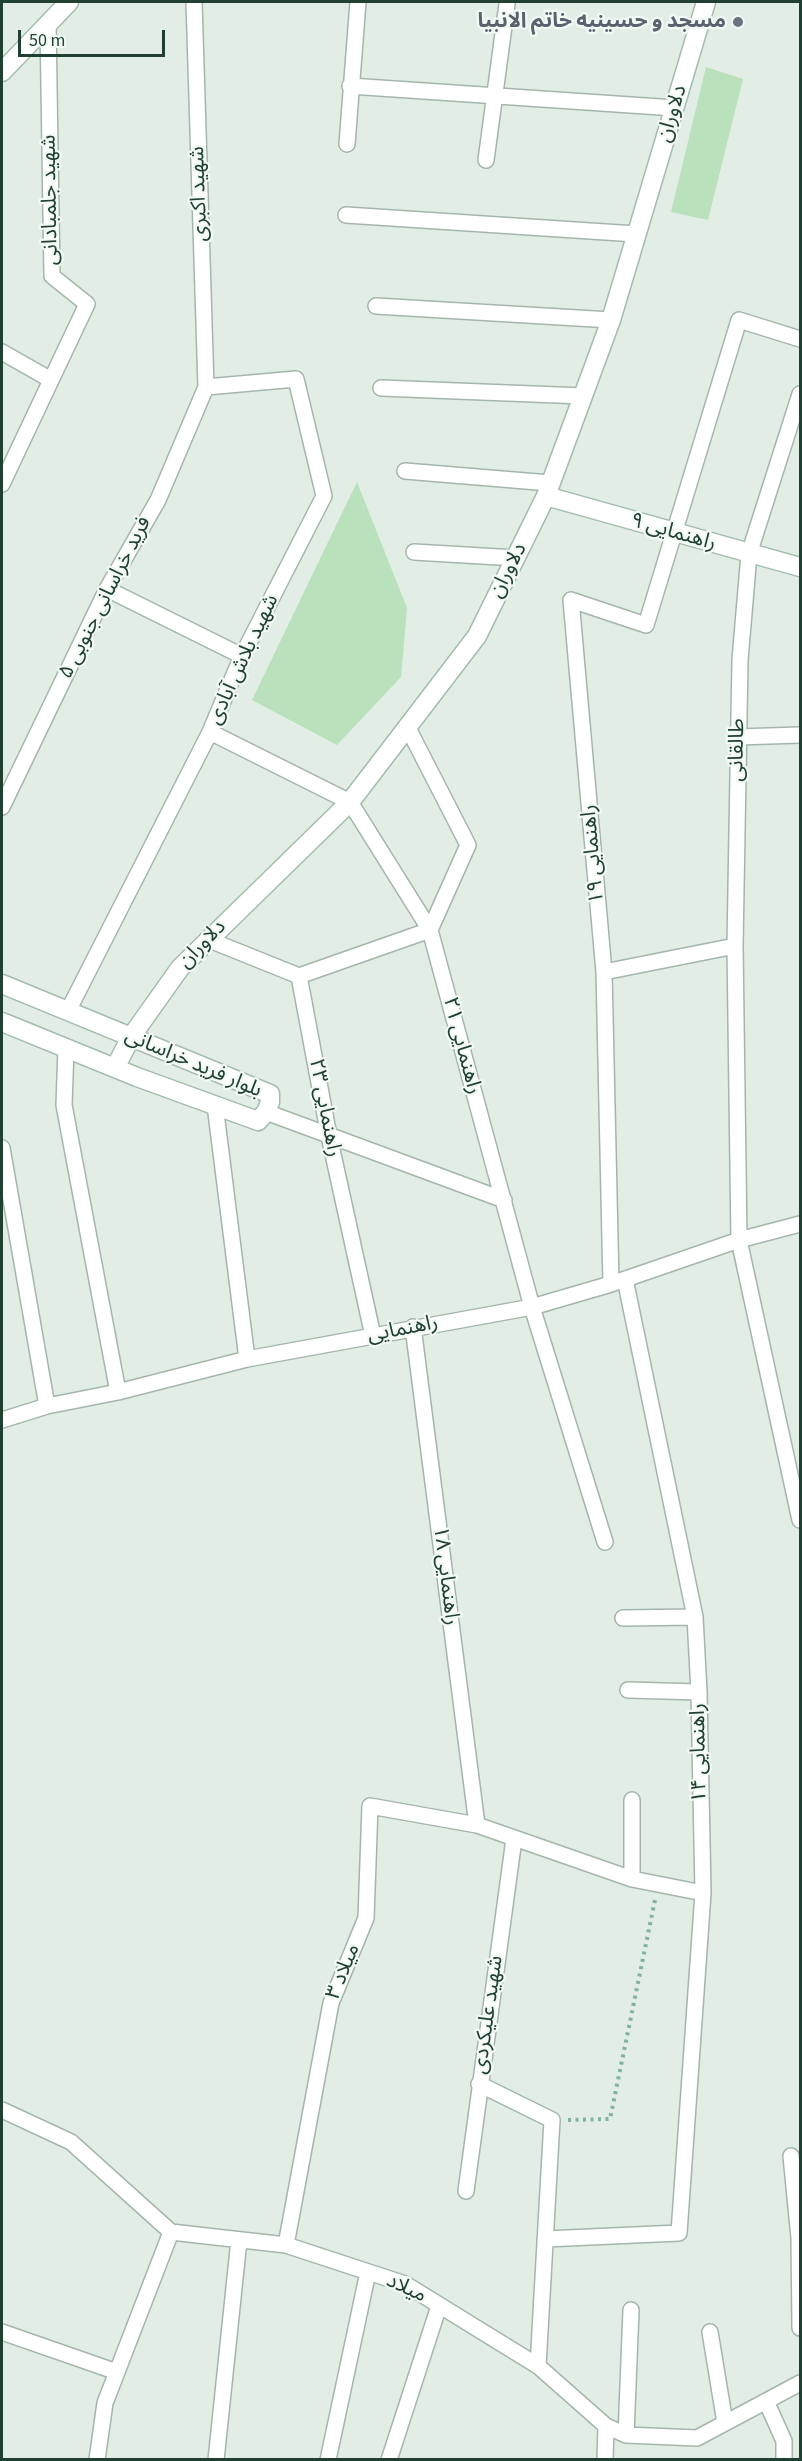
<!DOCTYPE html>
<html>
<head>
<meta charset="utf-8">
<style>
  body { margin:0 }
  #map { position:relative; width:802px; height:2461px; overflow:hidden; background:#e2ede6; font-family:"Source Sans 3",sans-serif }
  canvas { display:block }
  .frame { position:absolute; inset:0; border:3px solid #204032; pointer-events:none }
  .scale { position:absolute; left:18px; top:30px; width:147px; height:27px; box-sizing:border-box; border:3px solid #204032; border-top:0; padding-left:8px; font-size:18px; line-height:21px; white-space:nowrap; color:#204032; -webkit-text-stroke:4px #f2f9f5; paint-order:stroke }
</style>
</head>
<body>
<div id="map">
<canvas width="802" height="2461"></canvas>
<div class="frame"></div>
<div class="scale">50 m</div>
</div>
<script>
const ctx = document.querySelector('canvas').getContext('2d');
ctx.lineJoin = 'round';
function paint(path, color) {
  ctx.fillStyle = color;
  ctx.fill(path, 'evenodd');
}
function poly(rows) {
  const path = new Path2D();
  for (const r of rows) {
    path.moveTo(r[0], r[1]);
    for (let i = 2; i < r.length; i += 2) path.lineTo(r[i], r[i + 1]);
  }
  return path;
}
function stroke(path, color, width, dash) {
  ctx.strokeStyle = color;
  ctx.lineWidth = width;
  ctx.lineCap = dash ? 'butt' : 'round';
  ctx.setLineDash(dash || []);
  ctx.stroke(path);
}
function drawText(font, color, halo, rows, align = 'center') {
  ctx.font = font + ' "Source Sans 3","Noto Sans Arabic",sans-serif';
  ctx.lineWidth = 4.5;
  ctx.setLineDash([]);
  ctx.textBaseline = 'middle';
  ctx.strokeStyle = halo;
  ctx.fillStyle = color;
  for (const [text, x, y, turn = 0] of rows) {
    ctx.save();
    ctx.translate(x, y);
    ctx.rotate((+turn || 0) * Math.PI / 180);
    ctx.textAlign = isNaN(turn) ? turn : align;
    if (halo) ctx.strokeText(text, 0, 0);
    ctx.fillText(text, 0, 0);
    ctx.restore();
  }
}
const green = poly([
  [706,67,743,79,708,220,671,212],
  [357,482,407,608,401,677,337,745,252,700]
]);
const path = poly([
  [568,2120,610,2119,655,1900]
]);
const street = poly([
  [350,86,675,108],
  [347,144,358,2],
  [486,160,507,4],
  [346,215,636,234],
  [376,306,611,320],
  [2,352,51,380],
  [381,388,583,396],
  [800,394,749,554,740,660,735,946,739,1240,800,1520],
  [405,471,550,483],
  [2,484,87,304,52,276,48,23],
  [414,552,516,558],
  [107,589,242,656],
  [210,732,350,802,430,930,532,1307,605,1542],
  [738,737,800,735],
  [2,807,107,589,158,500,206,387,194,2],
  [207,939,299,976],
  [604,972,735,946],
  [299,976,329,1136,373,1336],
  [299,976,430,930,468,845,408,728],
  [68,1011,210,732,242,656,324,496,296,379,206,387],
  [66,1048,64,1105,118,1392],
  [215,1105,247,1359],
  [266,1112,504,1200],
  [2,1148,47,1406],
  [611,1284,604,972,571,600,646,625,739,320,800,339],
  [413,1327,477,1825],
  [2,1420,47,1406,118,1392,247,1359,532,1307,611,1284,739,1240,800,1224],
  [623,1618,695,1617],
  [628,1690,699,1692],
  [632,1800,632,1879],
  [479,2084,552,2120,538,2366],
  [2,2110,71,2142,171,2232,286,2245,405,2284,538,2366,606,2426,626,2435,697,2438,800,2383],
  [791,2156,799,2238,800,2328],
  [466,2191,514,1839],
  [545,2239,679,2233,703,1893,699,1692,695,1617,625,1279],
  [286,2245,331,2003,366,1918,370,1806,477,1825,632,1879,703,1893],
  [2,2332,117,2372],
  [710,2332,725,2423],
  [766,2401,784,2441,784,2460],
  [626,2435,631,2310],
  [97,2460,105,2403,171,2232],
  [216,2460,239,2240],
  [328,2460,368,2272],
  [389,2460,439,2306],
  [605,2460,606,2426]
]);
const secondary = poly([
  [2,72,69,2],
  [546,496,800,567],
  [2,984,270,1094,270,1102,266,1112,258,1121,137,1077,2,1022],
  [115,1068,131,1037,180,968,350,802,477,636,546,496,583,396,611,320,706,2]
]);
const markers = [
  [738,22,6,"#6b7280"]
];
const worshipNames = [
  ["مسجد و حسینیه خاتم الانبیا",726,22]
];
const streetNames = [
  ["دلاوران",673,114,-73],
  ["شهید اکبری",200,194,-92],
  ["شهید جلمبادانی",51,200,-91],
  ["راهنمایی ۹",673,533,16],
  ["دلاوران",509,571,-63],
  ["فرید خراسانی جنوبی ۵",106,598,-63],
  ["شهید بلاش آبادی",244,660,-65],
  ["طالقانی",738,750,-89],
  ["راهنمایی ۱۹",594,854,-95],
  ["دلاوران",203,945,-46],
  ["راهنمایی ۲۱",461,1046,75],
  ["بلوار فرید خراسانی",193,1064,23],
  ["راهنمایی ۲۳",324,1108,79],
  ["راهنمایی",403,1330,-11],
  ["راهنمایی ۱۸",445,1576,83],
  ["راهنمایی ۱۴",700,1753,-91],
  ["میلاد ۳",344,1972,-68],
  ["شهید علیکردی",489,2015,-82],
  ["میلاد",406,2289,25]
];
paint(green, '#b8e1bc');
stroke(street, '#a4b6ac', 18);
stroke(secondary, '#a2bdaf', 21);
stroke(path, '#7fb49a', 4, [3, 4.5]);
stroke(street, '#fff', 15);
stroke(secondary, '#fff', 18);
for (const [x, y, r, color] of markers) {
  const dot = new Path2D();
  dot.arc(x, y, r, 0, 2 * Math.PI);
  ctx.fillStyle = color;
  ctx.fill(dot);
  stroke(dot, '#f2f9f5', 2);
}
drawText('bold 21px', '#5b616d', '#f2f9f5', worshipNames, 'right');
drawText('21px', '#204032', '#f2f9f5', streetNames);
</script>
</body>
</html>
